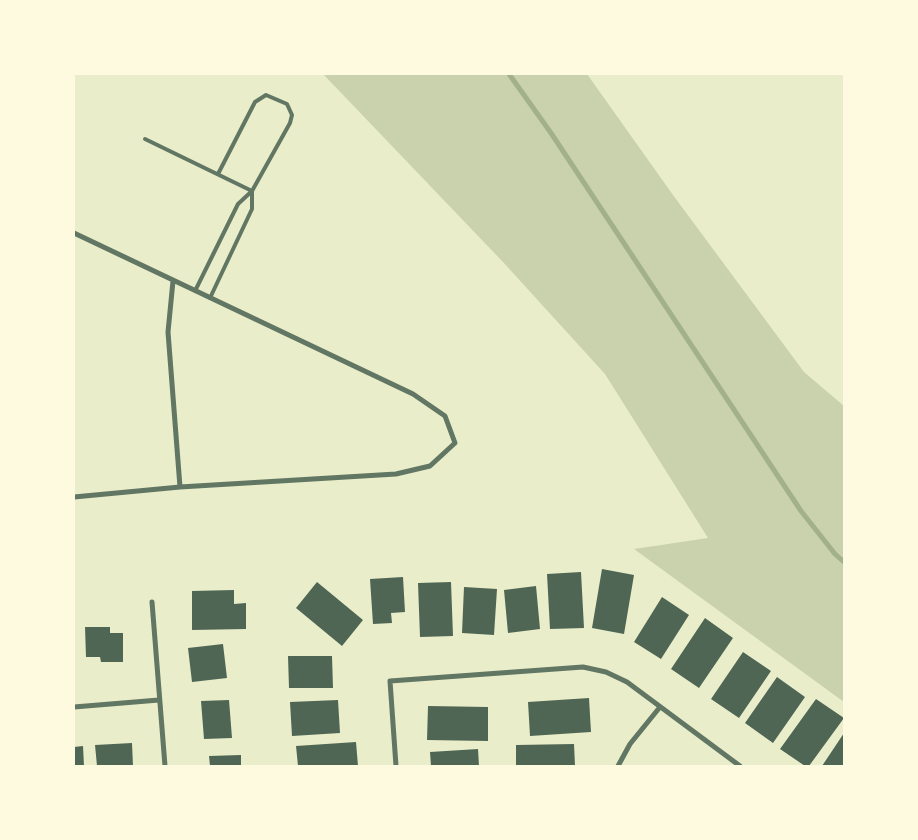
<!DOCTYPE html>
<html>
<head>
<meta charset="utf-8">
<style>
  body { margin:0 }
  #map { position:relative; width:918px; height:840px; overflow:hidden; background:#e9edc9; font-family:"Archivo Narrow",sans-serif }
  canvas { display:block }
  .frame { position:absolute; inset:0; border:75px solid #fefae0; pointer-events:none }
</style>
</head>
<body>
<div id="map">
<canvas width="918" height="840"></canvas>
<div class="frame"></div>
</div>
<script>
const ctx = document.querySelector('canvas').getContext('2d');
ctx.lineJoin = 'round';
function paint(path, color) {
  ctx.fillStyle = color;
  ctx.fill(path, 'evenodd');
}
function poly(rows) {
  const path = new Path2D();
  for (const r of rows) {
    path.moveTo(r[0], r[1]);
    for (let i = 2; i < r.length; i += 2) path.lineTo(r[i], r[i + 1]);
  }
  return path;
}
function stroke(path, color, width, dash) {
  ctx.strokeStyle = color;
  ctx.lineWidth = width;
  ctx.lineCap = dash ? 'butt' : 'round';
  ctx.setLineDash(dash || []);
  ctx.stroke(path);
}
const green = poly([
  [323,74,587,74,673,195,804,372,844,406,844,702,634,549,708,538,605,374,503,262]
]);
const stream = poly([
  [509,74,551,133,801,511,835,554,844,562]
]);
const building = poly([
  [602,569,634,575,624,634,592,628],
  [581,572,584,628,550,629,547,574],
  [403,577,405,612,391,613,392,623,373,624,370,579],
  [317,582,363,620,342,646,296,608],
  [451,582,453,636,420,637,418,583],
  [536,586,540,629,508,633,504,590],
  [464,587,497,589,494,635,462,633],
  [234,590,234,604,246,603,246,629,192,630,192,591],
  [662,597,689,615,661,659,634,642],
  [705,618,733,638,699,688,671,669],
  [85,627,110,627,110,633,123,633,123,662,101,662,100,657,86,657],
  [223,644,227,678,192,682,188,648],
  [743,652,771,671,739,718,711,699],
  [288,656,332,656,333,688,289,688],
  [777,677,805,697,773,743,745,723],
  [589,698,591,732,530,736,528,702],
  [816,699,844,718,809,766,805,766,780,749],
  [229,700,232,738,204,739,201,701],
  [338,700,340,733,292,736,290,702],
  [428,706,488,707,488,741,427,740],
  [844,733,844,766,822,766],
  [356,742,358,766,298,766,296,746],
  [132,743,133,766,97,766,95,745],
  [574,744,575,766,516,766,516,745],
  [83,746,84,766,74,766,74,747],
  [478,749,479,766,431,766,430,752],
  [241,755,241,766,210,766,209,756]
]);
const service = poly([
  [145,139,252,191],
  [195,291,238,204,252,191,290,123,292,115,287,104,266,95,255,102,218,174],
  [210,298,252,209,252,191]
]);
const minor = poly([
  [74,233,413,394,445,416,455,443,430,466,396,474,180,487,74,497],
  [173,281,168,332,180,487],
  [152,602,165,766],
  [74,707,159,700],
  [396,766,390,681,583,667,606,672,627,682,740,766],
  [618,766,630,744,660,707]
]);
paint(green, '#cad2ad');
stroke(stream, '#a3b18a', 5);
paint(building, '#4f6655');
stroke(service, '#617663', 4);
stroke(minor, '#617663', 5);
</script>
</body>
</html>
